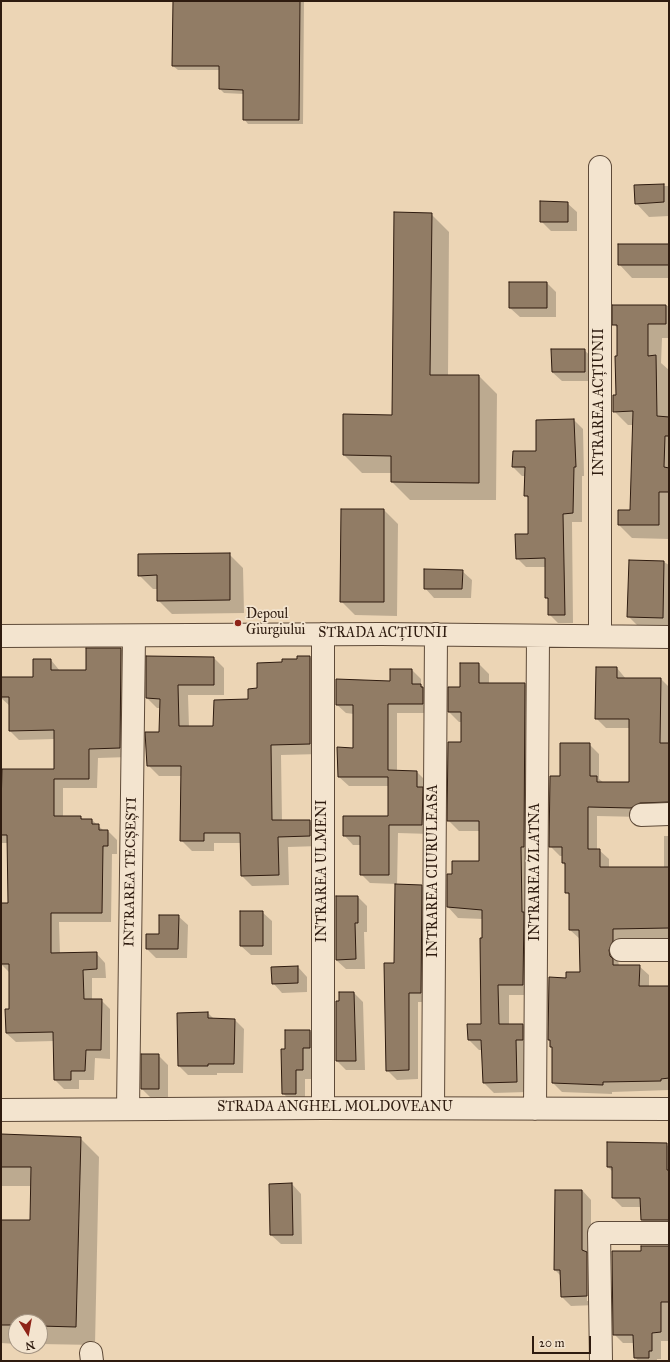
<!DOCTYPE html>
<html>
<head>
<meta charset="utf-8">
<style>
  body { margin:0 }
  #map { position:relative; width:670px; height:1362px; overflow:hidden; background:#ecd5b5; font-family:"IM FELL Great Primer",serif }
  canvas { display:block }
  .frame { position:absolute; inset:0; border:2px solid #2e1b0f; pointer-events:none }
  .north { position:absolute; left:8px; top:1314px; width:40px; height:40px; box-sizing:border-box; background:#f3e4cf; border:1px solid #a49482; border-radius:50%; rotate:169deg; font-size:11px; font-weight:700; line-height:16px; text-align:center; color:#2e1b0f }
  .north::after { content:''; display:block; margin:auto; width:14px; height:18px; background:#8f2418; clip-path:polygon(50% 0,100% 100%,50% 72%,0 100%) }
  .scale { position:absolute; left:532px; top:1336px; width:59px; height:18px; box-sizing:border-box; border:2px solid #2e1b0f; border-top:0; padding-left:5px; font-size:12px; line-height:14px; white-space:nowrap; color:#2e1b0f; -webkit-text-stroke:3px #f3e4cf; paint-order:stroke }
</style>
</head>
<body>
<div id="map">
<canvas width="670" height="1362"></canvas>
<div class="frame"></div>
<div class="north">N</div>
<div class="scale">20 m</div>
</div>
<script>
const ctx = document.querySelector('canvas').getContext('2d');
ctx.lineJoin = 'round';
function paint(path, color) {
  ctx.fillStyle = color;
  ctx.fill(path, 'evenodd');
}
function poly(rows) {
  const path = new Path2D();
  for (const r of rows) {
    path.moveTo(r[0], r[1]);
    for (let i = 2; i < r.length; i += 2) path.lineTo(r[i], r[i + 1]);
  }
  return path;
}
function stroke(path, color, width, dash) {
  ctx.strokeStyle = color;
  ctx.lineWidth = width;
  ctx.lineCap = dash ? 'butt' : 'round';
  ctx.setLineDash(dash || []);
  ctx.stroke(path);
}
function drawText(font, color, halo, rows, align = 'center') {
  ctx.font = font + ' "IM FELL Great Primer",serif';
  ctx.lineWidth = 3.5;
  ctx.setLineDash([]);
  ctx.textBaseline = 'middle';
  ctx.strokeStyle = halo;
  ctx.fillStyle = color;
  for (const [text, x, y, turn = 0] of rows) {
    ctx.save();
    ctx.translate(x, y);
    ctx.rotate((+turn || 0) * Math.PI / 180);
    ctx.textAlign = isNaN(turn) ? turn : align;
    if (halo) ctx.strokeText(text, 0, 0);
    ctx.fillText(text, 0, 0);
    ctx.restore();
  }
}
const shadow = poly([
  [174,1,304,1,303,124,248,124,244,119,244,94,224,93,220,89,220,70,178,70,173,66],
  [635,186,669,186,669,216,649,217,636,203],
  [567,203,577,212,577,231,551,231,541,221],
  [431,214,449,232,448,376,479,376,497,394,496,500,410,500,392,482,392,473,362,473,344,455,393,416],
  [669,245,669,278,632,278,619,264],
  [547,283,556,292,556,317,520,317,510,308],
  [614,306,669,306,669,338,662,338,661,363,669,370,669,539,632,538,619,525,631,511,634,425,628,425,614,411,617,396,618,329,614,324],
  [584,350,594,359,594,381,562,381,552,372],
  [574,420,583,429,584,476,582,476,582,522,572,522,573,623,558,623,549,614,549,600,546,597,546,567,526,567,517,558,529,535,529,499,525,495,525,476,522,476,513,467,537,452],
  [342,510,384,510,398,524,397,616,355,615,341,601],
  [229,554,243,568,244,613,172,614,158,600,158,589,153,589,139,575],
  [664,562,669,565,669,630,642,630,628,616],
  [462,571,472,580,471,598,434,598,425,588],
  [121,649,130,658,129,757,98,758,97,788,63,788,63,817,80,817,84,820,92,820,104,831,108,831,117,840,117,854,112,854,111,922,59,922,60,954,96,953,105,963,106,978,92,978,92,1000,101,1000,110,1009,110,1059,95,1058,94,1080,79,1080,79,1089,64,1089,55,1080,54,1041,16,1042,6,1033,10,1010,10,973,1,964,1,904,9,904,8,843,1,843,1,792,55,770,55,739,19,740,10,731,10,706,1,698,1,678,34,678,51,660,60,671,87,671],
  [298,657,310,657,320,667,320,754,281,755,282,821,310,821,320,831,320,846,288,847,289,885,252,886,242,876,241,843,214,843,214,851,192,851,181,840,182,776,159,776,148,765,160,733,161,708,157,708,147,698,214,658,224,668,224,695,188,695,189,727,214,727,249,700,283,663,298,660],
  [479,664,489,674,489,684,525,684,535,694,533,995,509,995,509,1025,523,1025,533,1035,527,1092,494,1093,484,1083,482,1050,479,1050,469,1040,482,1025,483,919,458,918,448,907,453,875,480,862,480,831,459,831,448,820,462,743,462,722,459,722,449,712,461,688],
  [617,668,626,679,661,679,669,687,669,811,641,817,597,816,597,850,599,850,609,859,609,868,664,868,664,836,669,836,669,944,663,938,622,938,622,951,618,960,619,966,639,966,649,975,649,987,669,987,669,1090,612,1092,612,1094,562,1092,553,1083,553,1048,549,1039,567,979,581,973,580,939,570,930,570,896,566,892,566,867,563,863,563,856,560,856,550,846,561,777,589,744,599,754,599,779,604,783,630,783,630,728,606,728,596,718],
  [412,670,421,679,421,685,430,694,432,713,397,713,397,771,417,772,426,781,431,834,398,833,397,886,421,886,431,895,430,1002,418,1002,418,1079,397,1080,387,1070,395,964,396,884,370,883,361,874,361,845,353,845,344,835,389,817,389,786,349,786,339,777,354,749,354,714,346,713,336,704,391,682],
  [358,897,367,906,367,932,364,932,365,969,346,969,336,960],
  [262,912,272,921,272,955,251,955,241,946],
  [178,916,188,925,187,958,156,958,147,949],
  [298,967,307,977,307,992,282,993,273,983],
  [354,993,363,1002,365,1070,346,1070,336,1060,340,1002],
  [208,1013,214,1019,235,1020,244,1029,243,1073,217,1073,217,1075,188,1075,179,1066],
  [286,1031,310,1031,320,1040,320,1057,312,1057,312,1079,305,1079,305,1103,292,1103,283,1093],
  [158,1055,168,1065,168,1098,151,1098,142,1089],
  [1,1136,80,1138,99,1157,95,1345,40,1344,40,1322,16,1322,16,1344,1,1343],
  [2,1186,32,1186,31,1221,2,1221],
  [666,1144,669,1147,669,1230,651,1230,642,1220,641,1207,622,1207,613,1198,613,1172,608,1167],
  [292,1184,301,1194,302,1244,281,1244,271,1235],
  [582,1190,591,1200,591,1258,596,1305,571,1306,562,1297,561,1276,555,1270],
  [586,1252,588,1254,589,1301,587,1301],
  [669,1246,669,1341,661,1341,661,1359,657,1359,657,1361,638,1361,635,1357,635,1343,623,1343,614,1334,642,1252]
]);
const building = poly([
  [173,1,300,1,299,120,243,120,243,90,219,89,219,66,172,66,173,1],
  [664,184,664,202,635,204,634,185,664,184],
  [540,201,568,202,568,222,540,222,540,201],
  [394,212,432,213,430,375,479,375,479,483,391,482,391,456,343,455,343,414,392,415,394,212],
  [618,244,669,244,669,265,618,265,618,244],
  [509,282,547,282,547,308,509,308,509,282],
  [612,305,666,305,666,324,648,324,648,356,656,355,657,416,669,417,669,436,665,436,664,467,669,468,669,492,659,492,659,525,618,525,618,510,630,510,633,411,613,412,613,395,616,395,615,356,617,356,617,325,612,325,612,305],
  [551,349,585,349,585,372,552,372,551,349],
  [574,419,576,467,574,467,573,513,563,514,565,615,548,615,548,598,545,598,545,558,516,559,515,534,528,534,528,496,524,496,525,467,512,467,513,451,536,451,536,420,574,419],
  [341,509,384,509,384,602,340,602,341,509],
  [230,553,230,600,157,601,157,575,138,576,138,554,230,553],
  [629,560,664,561,663,618,627,617,629,560],
  [424,569,463,570,462,589,424,589,424,569],
  [86,648,121,648,120,748,89,749,89,779,54,779,54,816,81,816,81,819,92,819,92,824,99,824,99,830,108,830,108,846,103,846,102,913,51,913,51,953,97,952,97,969,83,970,84,999,102,999,101,1050,86,1050,85,1071,71,1071,71,1080,54,1080,53,1032,6,1033,5,1009,9,1009,9,964,1,964,1,903,8,903,7,835,1,835,1,808,2,769,54,769,54,730,9,731,9,697,1,697,1,677,33,677,33,659,51,659,51,670,86,670,86,648],
  [146,656,214,657,214,685,178,685,179,726,213,726,214,700,248,699,248,689,257,688,257,663,282,662,282,659,297,659,297,656,310,656,310,744,271,745,272,820,310,820,310,836,278,837,279,875,241,876,240,833,204,833,204,841,180,841,181,766,147,766,145,732,159,732,160,699,146,698,146,656],
  [460,663,479,663,479,683,525,683,524,847,521,847,522,912,524,912,523,985,498,985,499,1024,523,1024,523,1040,516,1040,517,1082,483,1083,481,1040,468,1040,467,1024,481,1024,480,938,482,938,482,910,447,907,447,874,452,874,452,861,479,861,479,821,447,821,448,742,461,742,461,712,448,712,448,687,460,687,460,663],
  [596,667,617,667,617,678,661,678,660,743,669,743,669,802,640,803,631,808,588,807,588,849,600,849,600,867,669,867,669,928,613,929,613,941,609,950,610,956,613,959,613,965,640,965,639,986,669,986,669,1078,661,1079,661,1081,603,1082,603,1085,552,1083,552,1047,550,1047,550,1040,548,1040,549,977,566,978,566,972,580,972,579,930,569,930,569,893,565,893,565,863,562,863,562,847,549,847,550,776,560,776,560,743,590,743,590,776,597,776,597,782,629,782,629,719,595,719,596,667],
  [390,669,412,669,412,684,421,684,421,687,423,687,423,704,388,704,388,770,417,771,417,787,423,787,422,825,389,825,389,875,360,875,360,836,343,836,343,816,388,816,388,777,338,777,337,747,353,748,353,705,336,705,336,679,390,681,390,669],
  [395,884,422,885,421,993,409,993,409,1070,386,1071,384,963,394,963,395,884],
  [336,896,358,896,358,923,355,923,356,959,336,960,336,896],
  [240,911,263,911,263,946,240,946,240,911],
  [159,915,179,915,178,949,146,949,146,934,159,934,159,915],
  [298,966,298,983,272,984,271,967,298,966],
  [339,992,354,992,356,1061,336,1061,336,1001,339,1001,339,992],
  [208,1012,208,1018,235,1019,234,1064,208,1064,208,1066,178,1066,177,1013,208,1012],
  [285,1030,310,1030,310,1048,303,1048,303,1070,296,1070,296,1094,282,1094,281,1049,285,1049,285,1030],
  [141,1054,159,1054,159,1089,141,1089,141,1054],
  [1,1134,81,1137,76,1327,40,1326,40,1322,16,1322,16,1325,1,1325,1,1220,30,1220,31,1167,1,1167,1,1134],
  [607,1142,667,1143,667,1170,669,1170,669,1220,641,1220,640,1198,612,1198,612,1167,607,1167,607,1142],
  [292,1183,293,1235,270,1235,269,1184,292,1183],
  [555,1190,582,1190,582,1250,587,1252,587,1296,561,1297,560,1270,554,1270,555,1190],
  [641,1246,669,1246,669,1302,661,1302,661,1332,652,1333,652,1351,649,1351,649,1358,634,1358,633,1335,613,1335,612,1251,641,1251,641,1246]
]);
const minor = poly([
  [1,636,381,634,669,637],
  [600,636,600,167],
  [641,815,669,814],
  [621,950,669,950],
  [323,1108,323,634],
  [433,1108,436,634],
  [128,1109,134,636],
  [535,1109,538,636],
  [1,1110,323,1108,669,1109],
  [91,1353,92,1361],
  [601,1361,599,1233,669,1233]
]);
const markers = [
  [238,623,4,"#8f2418"]
];
const streetNames = [
  ["INTRAREA ACȚIUNII",600,402,-90],
  ["STRADA ACȚIUNII",383,634],
  ["INTRAREA ULMENI",323,871,-90],
  ["INTRAREA CIURULEASA",434,871,-90],
  ["INTRAREA TECȘEȘTI",131,872,-89],
  ["INTRAREA ZLATNA",536,872,-90],
  ["STRADA ANGHEL MOLDOVEANU",335,1108]
];
const poiNames = [
  ["Depoul",246,615],
  ["Giurgiului",246,631]
];
paint(shadow, '#0003');
paint(building, '#917c65');
stroke(building, '#2e1b0f', 1);
stroke(minor, '#5e4a38', 24);
stroke(minor, '#f3e4cf', 22);
for (const [x, y, r, color] of markers) {
  const dot = new Path2D();
  dot.arc(x, y, r, 0, 2 * Math.PI);
  ctx.fillStyle = color;
  ctx.fill(dot);
  stroke(dot, '#f3e4cf', 1.5);
}
drawText('14px', '#2e1b0f', '#f3e4cf', streetNames);
drawText('14px', '#2e1b0f', '#f3e4cf', poiNames, 'left');
</script>
</body>
</html>
